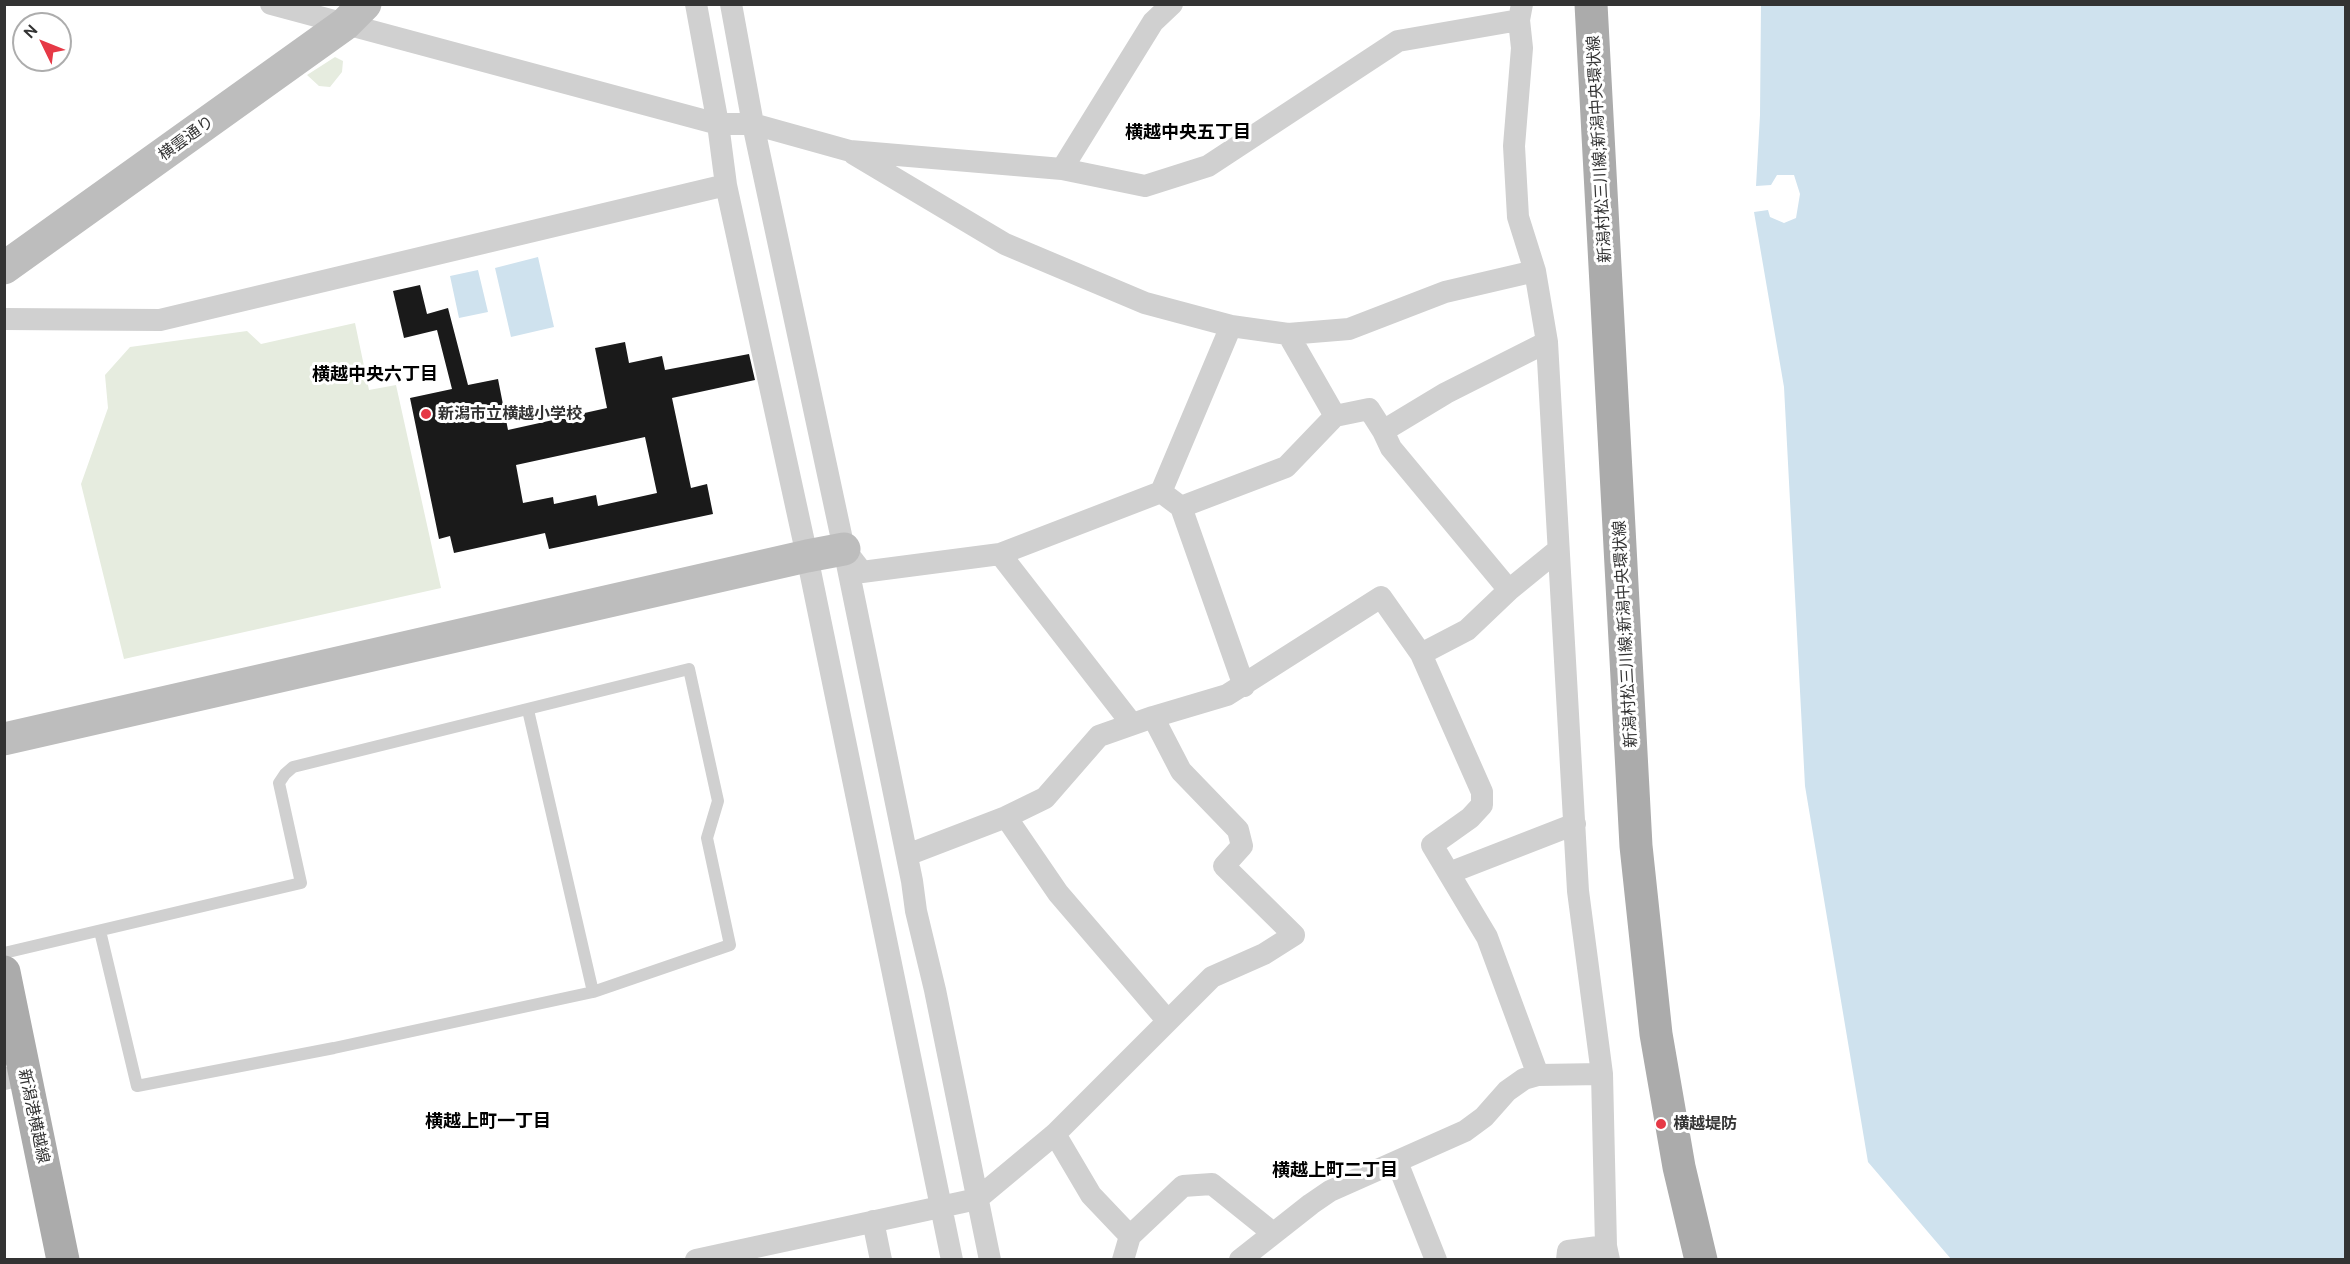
<!DOCTYPE html>
<html>
<head>
<meta charset="utf-8">
<style>
  body { margin:0 }
  #map { position:relative; width:2350px; height:1264px; overflow:hidden; background:#fff; font-family:Ubuntu,sans-serif }
  canvas { display:block }
  .frame { position:absolute; inset:0; border:6px solid #333; pointer-events:none }
  .north { position:absolute; left:12px; top:12px; width:60px; height:60px; box-sizing:border-box; background:#fff; border:2px solid #adadad; border-radius:50%; rotate:313deg; font-size:16px; font-weight:700; line-height:24px; text-align:center; color:#333 }
  .north::after { content:''; display:block; margin:auto; width:21px; height:27px; background:#e63946; clip-path:polygon(50% 0,100% 100%,50% 72%,0 100%) }
</style>
</head>
<body>
<div id="map">
<canvas width="2350" height="1264"></canvas>
<div class="frame"></div>
<div class="north">N</div>
</div>
<script>
const ctx = document.querySelector('canvas').getContext('2d');
ctx.lineJoin = 'round';
function paint(path, color) {
  ctx.fillStyle = color;
  ctx.fill(path, 'evenodd');
}
function poly(rows) {
  const path = new Path2D();
  for (const r of rows) {
    path.moveTo(r[0], r[1]);
    for (let i = 2; i < r.length; i += 2) path.lineTo(r[i], r[i + 1]);
  }
  return path;
}
function stroke(path, color, width, dash) {
  ctx.strokeStyle = color;
  ctx.lineWidth = width;
  ctx.lineCap = dash ? 'butt' : 'round';
  ctx.setLineDash(dash || []);
  ctx.stroke(path);
}
function drawText(font, color, halo, rows, align = 'center') {
  ctx.font = font + ' Ubuntu,"Noto Sans JP",sans-serif';
  ctx.lineWidth = 6;
  ctx.setLineDash([]);
  ctx.textBaseline = 'middle';
  ctx.strokeStyle = halo;
  ctx.fillStyle = color;
  for (const [text, x, y, turn = 0] of rows) {
    ctx.save();
    ctx.translate(x, y);
    ctx.rotate((+turn || 0) * Math.PI / 180);
    ctx.textAlign = isNaN(turn) ? turn : align;
    if (halo) ctx.strokeText(text, 0, 0);
    ctx.fillText(text, 0, 0);
    ctx.restore();
  }
}
const green = poly([
  [335,57,343,61,342,72,330,87,319,86,307,75],
  [355,323,369,390,396,385,441,588,124,659,81,484,108,408,105,375,130,347,247,331,261,344]
]);
const water = poly([
  [1761,5,2345,5,2345,1259,1951,1259,1868,1162,1805,786,1784,387,1754,212,1768,210,1770,217,1784,223,1796,218,1800,194,1794,175,1777,175,1771,185,1756,186,1760,115],
  [538,257,554,327,511,337,495,268],
  [478,270,488,312,459,318,450,276]
]);
const building = poly([
  [420,285,427,314,448,308,468,385,498,379,508,430,607,408,595,348,625,342,629,363,662,356,665,370,749,354,755,380,672,398,691,488,707,484,713,514,549,549,545,533,454,553,450,536,439,539,410,398,452,389,437,330,404,338,393,291],
  [645,437,657,493,598,506,596,495,554,504,553,497,523,503,516,465]
]);
const lane = poly([
  [528,710,593,992],
  [4,953,301,883,279,783,285,774,293,767,689,669,718,801,707,838,730,945,593,992,334,1048,137,1086,100,931]
]);
const street = poly([
  [271,4,718,124,753,124,850,151,1062,169,1153,22,1172,4],
  [696,4,718,124,726,185,807,556,952,1260],
  [731,4,753,124,844,549,912,881,916,911,935,990,990,1260],
  [1522,4,1519,20,1522,48,1514,146,1518,217,1535,271,1547,342,1578,891,1602,1074,1606,1246,1609,1260],
  [854,154,1005,244,1145,303,1231,326,1288,334,1349,329,1445,292,1535,271],
  [1062,169,1145,186,1208,166,1398,41,1519,20],
  [4,319,160,320,726,185],
  [1288,334,1335,416],
  [1383,431,1446,393,1547,342],
  [1161,492,1231,326],
  [1181,507,1244,686],
  [845,550,862,572,1000,554,1161,492,1181,507,1286,467,1335,416,1369,409,1383,431,1391,448,1509,590,1558,550],
  [1000,554,1132,724],
  [1421,654,1482,792,1482,805,1470,818,1432,845,1487,937,1538,1075],
  [1006,817,1058,893,1167,1020],
  [907,855,1006,817,1045,798,1099,736,1153,717,1227,695,1381,597,1421,654,1467,630,1509,590],
  [1449,873,1575,824],
  [4,1079,25,1074],
  [1055,1134,1091,1195,1130,1236,1123,1260],
  [1397,1162,1436,1260],
  [873,1221,881,1260],
  [1130,1236,1183,1186,1212,1184,1273,1233],
  [696,1260,977,1199,1055,1134,1212,977,1264,954,1294,935,1224,866,1242,846,1238,830,1181,771,1153,717],
  [1240,1260,1311,1204,1330,1191,1465,1131,1484,1117,1507,1091,1524,1079,1538,1075,1602,1074],
  [1567,1260,1568,1251,1606,1246]
]);
const secondary = poly([
  [4,268,345,24,365,4],
  [4,739,807,556,844,549]
]);
const primary = poly([
  [1591,4,1636,846,1656,1034,1679,1167,1701,1260],
  [4,972,63,1260]
]);
const markers = [
  [426,414,6,"#e63946"],
  [1661,1124,6,"#e63946"]
];
const streetNames = [
  ["横雲通り",186,138,-36],
  ["新潟村松三川線;新潟中央環状線",1599,149,-93],
  ["新潟村松三川線;新潟中央環状線",1625,634,-93],
  ["新潟港横越線",34,1116,78]
];
const poiNames = [
  ["新潟市立横越小学校",438,414],
  ["横越堤防",1673,1124]
];
const neighbourhoodNames = [
  ["横越中央五丁目",1188,132],
  ["横越中央六丁目",375,374],
  ["横越上町一丁目",488,1121],
  ["横越上町二丁目",1335,1170]
];
paint(green, '#e6ecdf');
paint(water, '#cfe2ee');
paint(building, '#1a1a1a');
stroke(lane, '#d0d0d0', 12);
stroke(street, '#d0d0d0', 22);
stroke(secondary, '#bdbdbd', 33);
stroke(primary, '#ababab', 33);
for (const [x, y, r, color] of markers) {
  const dot = new Path2D();
  dot.arc(x, y, r, 0, 2 * Math.PI);
  ctx.fillStyle = color;
  ctx.fill(dot);
  stroke(dot, '#fff', 2);
}
drawText('16px', '#333', '#fff', streetNames);
drawText('bold 16px', '#333', '#fff', poiNames, 'left');
drawText('bold 18px', '#000', '#fff', neighbourhoodNames);
</script>
</body>
</html>
